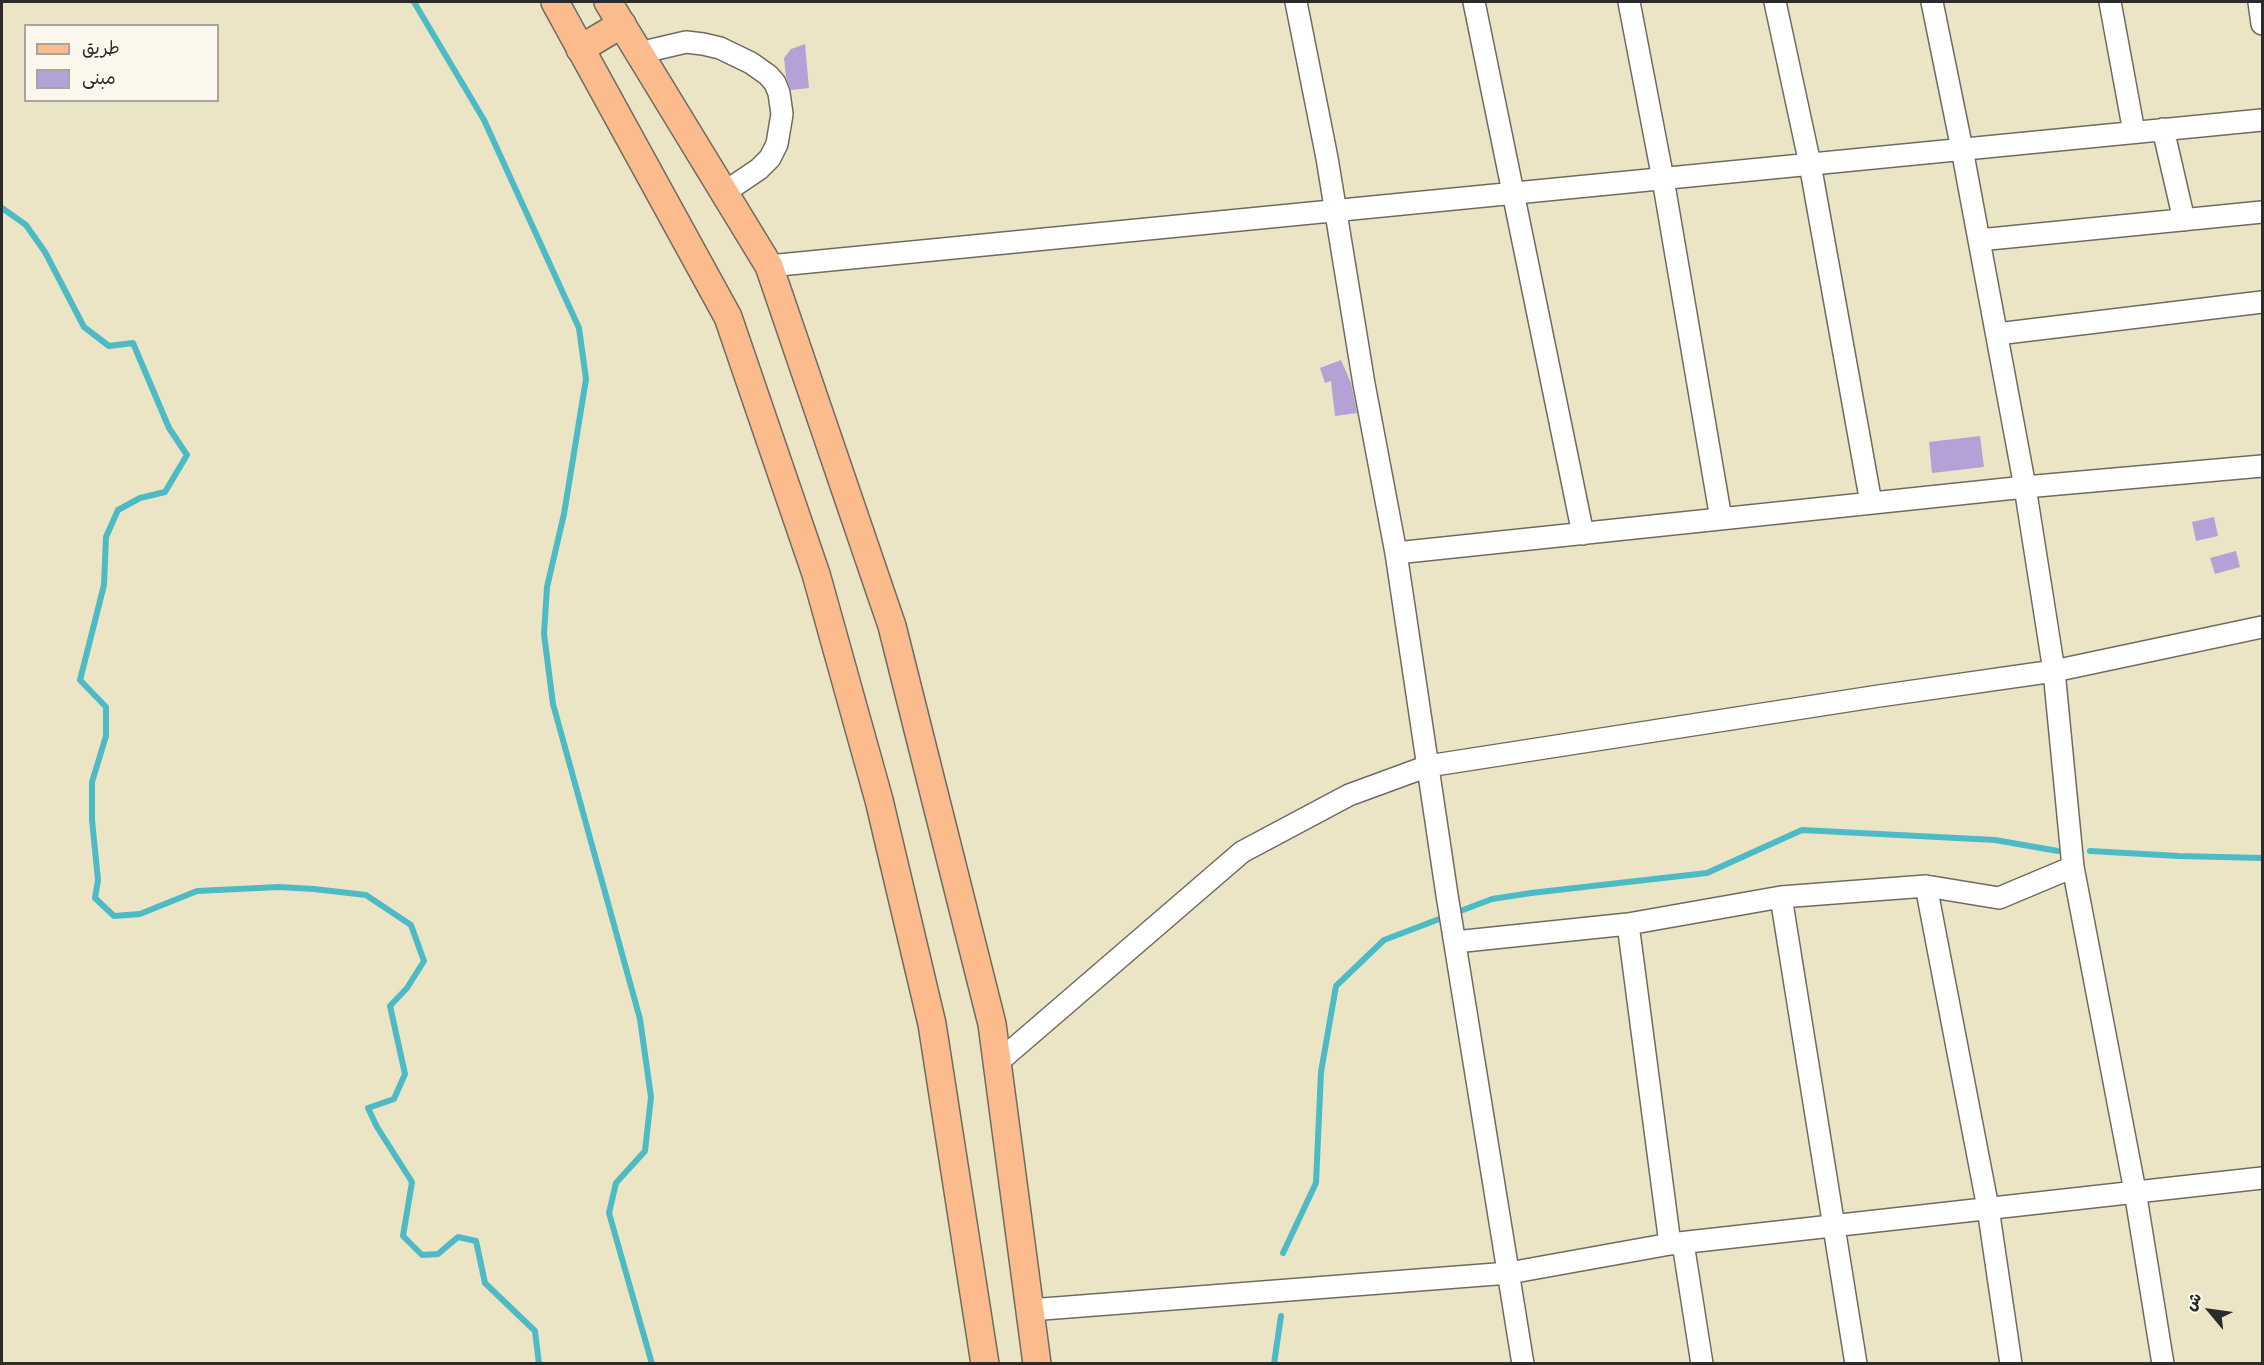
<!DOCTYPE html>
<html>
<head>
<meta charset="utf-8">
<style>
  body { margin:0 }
  #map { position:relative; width:2264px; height:1365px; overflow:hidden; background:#ebe5c6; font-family:"Indie Flower","Playpen Sans Arabic",sans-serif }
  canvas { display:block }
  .frame { position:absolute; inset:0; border:3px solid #2b2b2b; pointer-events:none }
  .legend { position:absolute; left:24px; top:24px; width:195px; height:78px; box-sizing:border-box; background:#fbf7ec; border:2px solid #a8a59f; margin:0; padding:8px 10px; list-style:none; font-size:18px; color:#2b2b2b }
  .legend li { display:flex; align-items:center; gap:12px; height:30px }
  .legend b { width:30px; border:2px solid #a8a59f }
  .north { position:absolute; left:2180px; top:1281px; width:60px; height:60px; -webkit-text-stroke:4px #fbf7ec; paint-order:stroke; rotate:299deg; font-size:16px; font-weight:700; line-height:24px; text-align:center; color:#2b2b2b }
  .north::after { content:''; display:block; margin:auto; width:21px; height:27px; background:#2b2b2b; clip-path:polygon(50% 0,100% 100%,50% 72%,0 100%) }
</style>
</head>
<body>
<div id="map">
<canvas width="2264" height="1365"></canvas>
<div class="frame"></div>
<ul class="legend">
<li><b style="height:8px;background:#fbbb8c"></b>طريق</li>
<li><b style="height:16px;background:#b4a1d5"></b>مبنى</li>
</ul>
<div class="north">ش</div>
</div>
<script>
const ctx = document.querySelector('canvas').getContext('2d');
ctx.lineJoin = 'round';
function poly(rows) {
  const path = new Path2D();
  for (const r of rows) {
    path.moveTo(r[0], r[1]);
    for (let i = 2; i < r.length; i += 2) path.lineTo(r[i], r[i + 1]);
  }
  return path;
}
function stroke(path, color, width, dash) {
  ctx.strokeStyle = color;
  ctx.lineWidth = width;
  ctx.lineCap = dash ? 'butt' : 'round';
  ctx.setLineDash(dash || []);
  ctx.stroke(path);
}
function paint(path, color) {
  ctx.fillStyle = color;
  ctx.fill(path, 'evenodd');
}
const stream = poly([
  [414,2,484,120,579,328,586,379,564,514,547,587,544,634,553,704,640,1019,651,1097,645,1151,616,1183,609,1213,652,1364],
  [2,208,26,225,45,252,84,327,109,346,133,343,169,428,187,455,165,492,140,498,118,510,106,537,104,585,80,680,106,707,106,736,92,782,92,820,98,880,95,898,114,916,140,914,197,891,279,887,314,889,366,895,411,925,424,961,407,988,390,1006,405,1074,394,1099,368,1108,377,1127,412,1182,403,1236,422,1255,438,1254,458,1237,476,1241,485,1283,535,1331,539,1364],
  [2090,851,2179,856,2262,858],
  [1283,1253,1316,1183,1321,1072,1336,986,1384,940,1492,899,1531,893,1707,873,1802,830,1995,840,2058,851],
  [1274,1364,1281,1316]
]);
const building = poly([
  [805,44,809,88,791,90,786,77,784,58,791,49],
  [1341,360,1351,383,1357,413,1335,416,1331,381,1325,383,1320,368],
  [1980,436,1984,467,1932,473,1929,442],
  [2214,517,2218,536,2196,541,2192,522],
  [2236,551,2240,567,2215,574,2210,558]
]);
const minor = poly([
  [1296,2,1327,158,1364,384,1396,553,1447,895,1523,1364],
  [1474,2,1583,534],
  [1629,2,1663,179,1721,519],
  [1775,2,1810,164,1871,503],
  [1932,2,1962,149,2025,487,2054,671,2073,867,2135,1191,2163,1364],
  [2110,2,2134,132],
  [2259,2,2262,24],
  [639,53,686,42,703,44,720,48,751,63,768,75,775,83,779,93,782,114,777,144,770,158,759,169,725,192],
  [2163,129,2184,220],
  [1979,240,2262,212],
  [769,266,2262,120],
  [1997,334,2262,302],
  [1396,553,2025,487,2262,466],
  [1926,886,1988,1208,2011,1364],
  [1781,897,1856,1364],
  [1628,924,1670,1244],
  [1455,942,1628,924,1781,897,1926,886,1999,898,2073,867],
  [997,1063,1242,852,1349,795,1428,766,1879,696,2054,671,2262,627],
  [1683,1243,1702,1364],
  [1030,1310,1509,1273,1670,1244,2262,1178]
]);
const major = poly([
  [555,2,728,317,816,574,879,800,932,1024,985,1364],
  [608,2,769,266,892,626,992,1024,1037,1364],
  [580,49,622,24]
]);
stroke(stream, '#4dbbc5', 6);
paint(building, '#b4a1d5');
stroke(minor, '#6e6c61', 24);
stroke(major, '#6e6c61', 30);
stroke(minor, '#fff', 21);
stroke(major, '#fbbb8c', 27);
</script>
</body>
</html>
